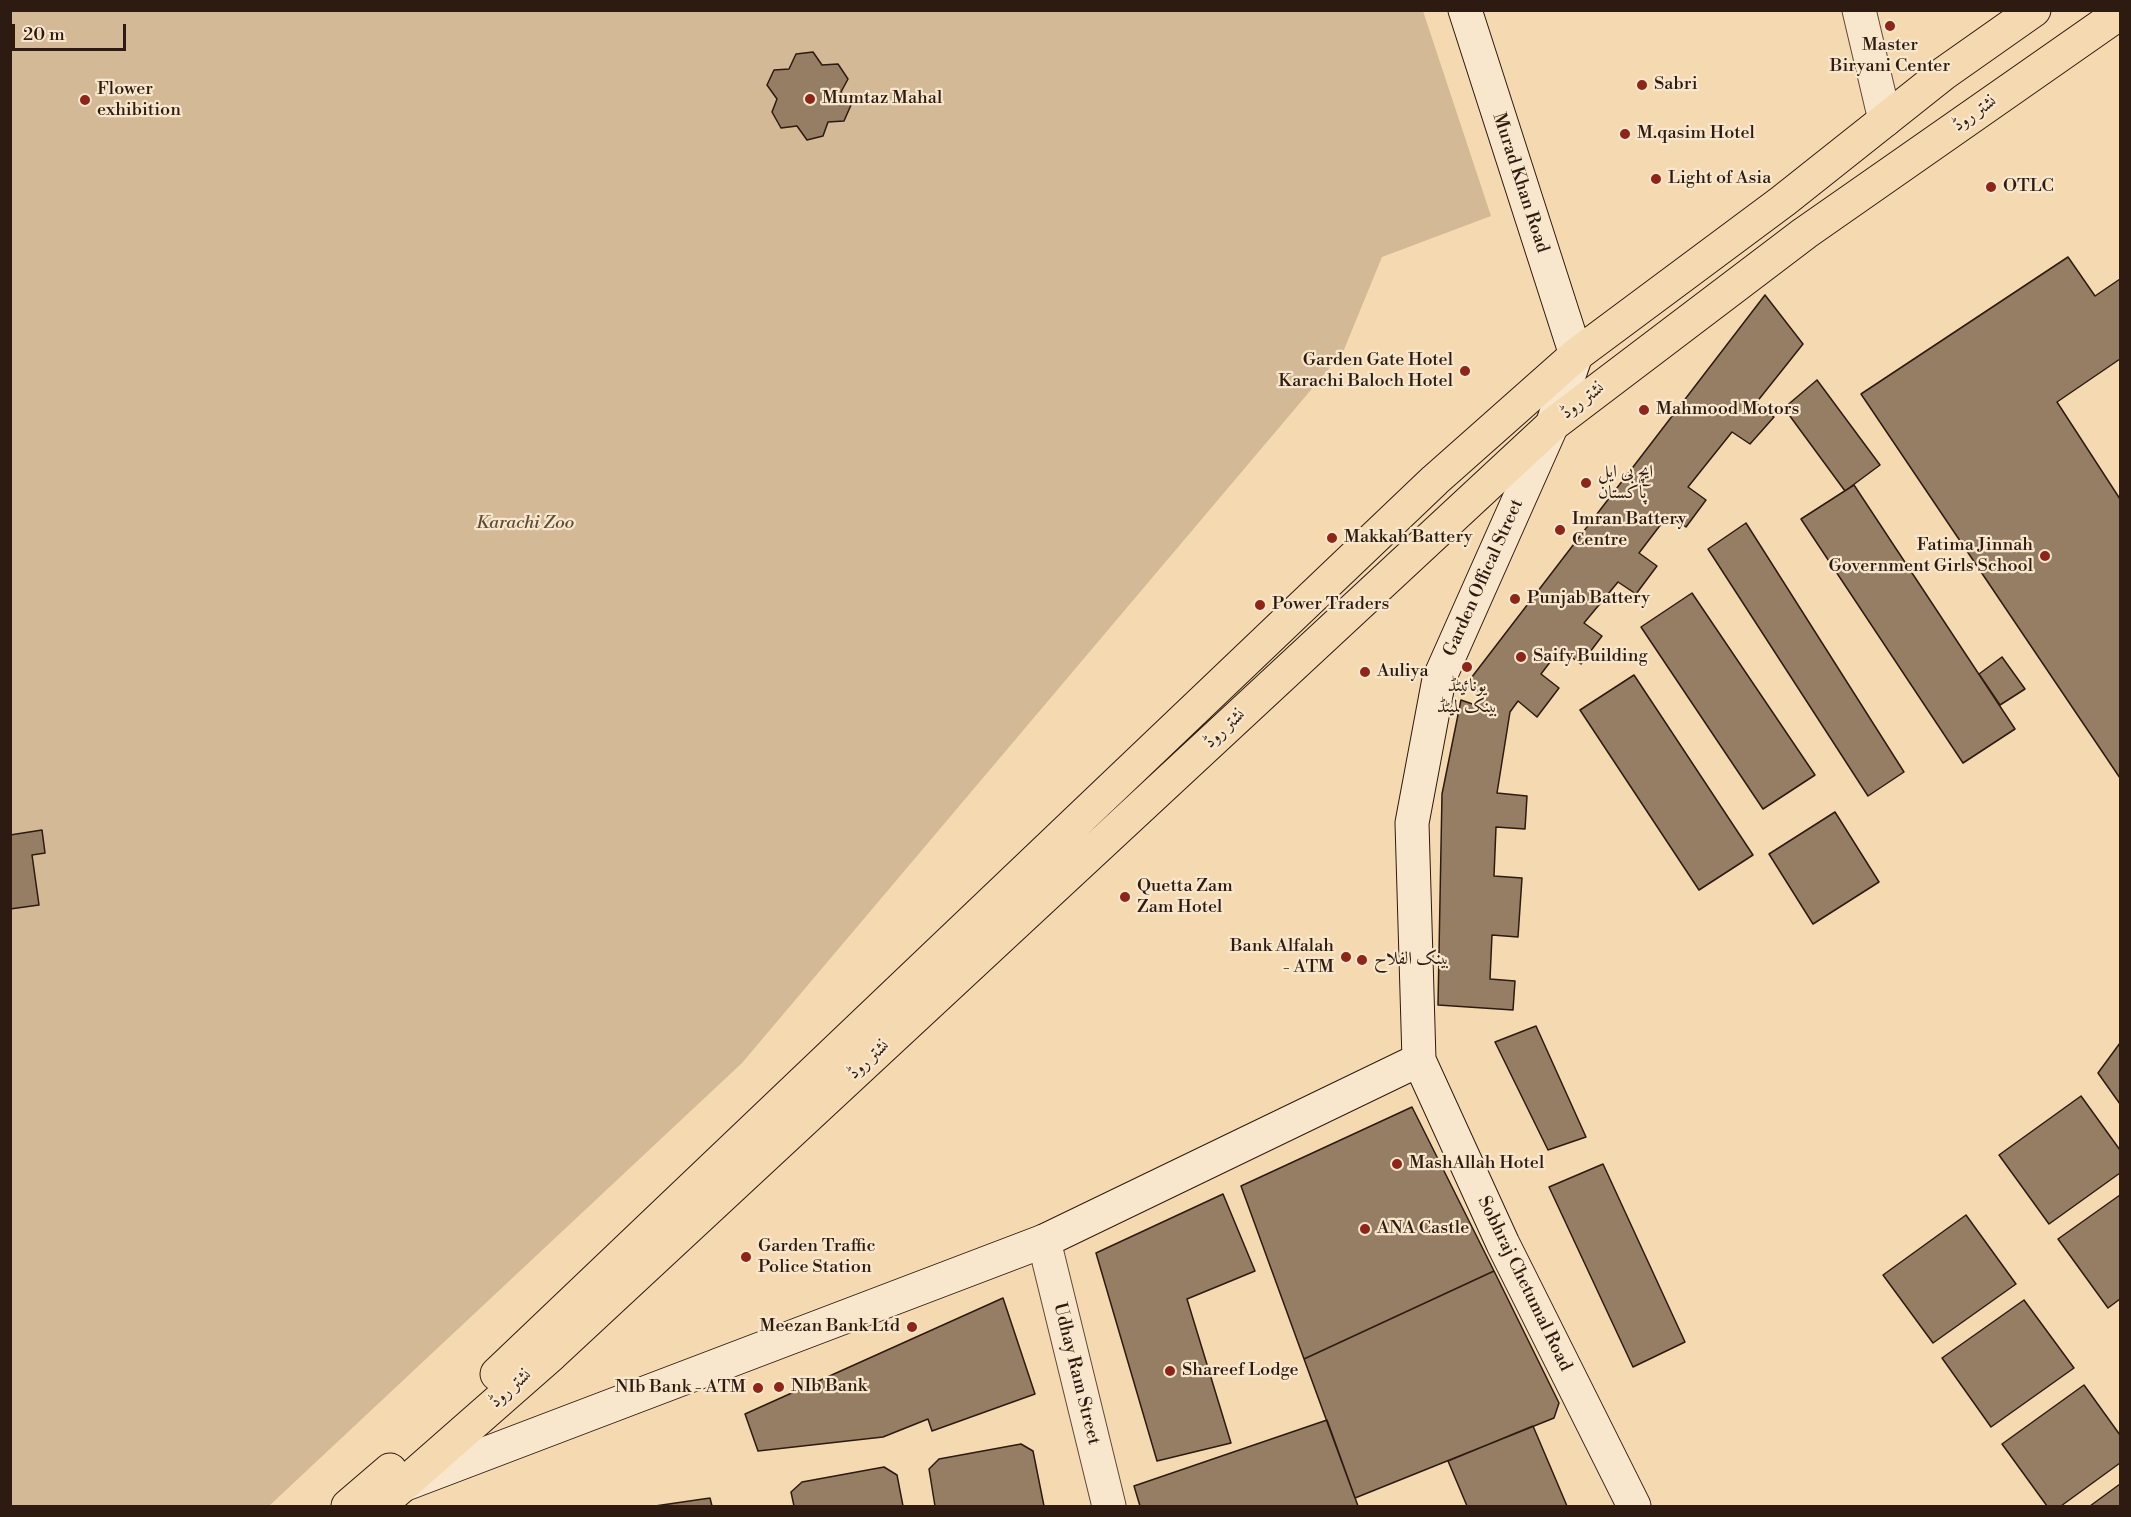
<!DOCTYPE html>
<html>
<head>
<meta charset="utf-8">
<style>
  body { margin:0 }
  #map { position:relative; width:2131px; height:1517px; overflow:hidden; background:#f5dab1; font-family:"Libre Bodoni",serif }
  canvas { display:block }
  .frame { position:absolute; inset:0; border:12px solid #2d1a10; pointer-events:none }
  .scale { position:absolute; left:12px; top:24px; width:114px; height:27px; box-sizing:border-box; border:3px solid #2d1a10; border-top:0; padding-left:8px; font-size:18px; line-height:21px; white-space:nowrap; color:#2d1a10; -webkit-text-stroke:4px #f8e7cc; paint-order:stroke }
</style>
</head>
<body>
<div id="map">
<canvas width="2131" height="1517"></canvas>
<div class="frame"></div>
<div class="scale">20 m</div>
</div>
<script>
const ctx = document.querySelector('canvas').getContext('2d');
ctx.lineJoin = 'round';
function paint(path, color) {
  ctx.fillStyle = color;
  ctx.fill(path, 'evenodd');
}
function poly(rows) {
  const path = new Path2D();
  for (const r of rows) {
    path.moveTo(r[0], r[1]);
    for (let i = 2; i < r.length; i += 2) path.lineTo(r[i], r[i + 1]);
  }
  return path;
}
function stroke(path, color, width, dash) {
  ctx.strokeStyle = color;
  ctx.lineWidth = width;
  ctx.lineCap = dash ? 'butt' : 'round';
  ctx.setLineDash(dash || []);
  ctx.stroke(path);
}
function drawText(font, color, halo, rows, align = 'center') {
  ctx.font = font + ' "Libre Bodoni",Amiri,serif';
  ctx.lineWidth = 4.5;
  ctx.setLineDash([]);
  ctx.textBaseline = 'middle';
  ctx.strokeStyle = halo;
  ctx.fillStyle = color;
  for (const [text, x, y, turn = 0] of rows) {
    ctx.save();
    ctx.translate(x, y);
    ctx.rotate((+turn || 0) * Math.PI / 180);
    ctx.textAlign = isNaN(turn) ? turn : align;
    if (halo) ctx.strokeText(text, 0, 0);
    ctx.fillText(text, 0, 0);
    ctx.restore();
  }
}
const green = poly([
  [11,11,1423,11,1491,216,1382,257,1343,352,742,1063,269,1506,11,1506]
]);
const building = poly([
  [813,52,822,65,838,64,848,79,841,92,851,105,844,121,828,122,823,136,807,140,797,126,781,128,772,112,777,99,767,85,774,70,789,69,796,54,813,52],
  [2068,257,2095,296,2120,279,2120,359,2057,402,2120,499,2120,778,1861,394,2068,257],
  [1765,295,1803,344,1756,403,1774,417,1750,444,1732,432,1688,487,1706,500,1686,527,1668,515,1639,553,1657,566,1636,594,1618,582,1584,623,1602,636,1581,664,1560,649,1541,674,1559,688,1537,717,1518,701,1510,712,1497,793,1527,796,1525,829,1496,827,1494,876,1522,878,1518,937,1492,935,1490,979,1515,981,1513,1010,1438,1005,1442,794,1461,700,1478,706,1482,692,1465,686,1765,295],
  [1817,380,1880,465,1845,491,1784,408,1817,380],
  [1854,485,2015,729,1963,763,1801,519,1854,485],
  [1746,523,1904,772,1868,796,1708,549,1746,523],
  [1692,593,1815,775,1763,809,1641,627,1692,593],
  [2002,657,2025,689,2000,705,1979,674,2002,657],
  [1634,675,1753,855,1699,890,1580,710,1634,675],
  [1835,812,1879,882,1813,924,1769,854,1835,812],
  [42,830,45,853,32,855,39,905,10,909,10,835,42,830],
  [1536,1026,1586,1137,1548,1150,1495,1042,1536,1026],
  [2120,1043,2120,1104,2098,1073,2120,1043],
  [2081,1096,2120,1150,2120,1173,2049,1224,1999,1155,2081,1096],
  [1412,1107,1494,1271,1304,1359,1241,1186,1412,1107],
  [1603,1164,1685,1342,1633,1367,1549,1187,1603,1164],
  [1223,1194,1255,1271,1187,1299,1231,1443,1157,1461,1096,1253,1223,1194],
  [2120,1195,2120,1299,2108,1308,2058,1239,2120,1195],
  [1966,1215,2016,1284,1933,1343,1883,1275,1966,1215],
  [1494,1271,1559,1403,1554,1418,1355,1498,1304,1359,1494,1271],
  [1003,1298,1035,1394,932,1431,928,1419,883,1437,758,1451,745,1414,1003,1298],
  [2024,1300,2074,1368,1991,1427,1942,1358,2024,1300],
  [2084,1385,2120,1435,2120,1463,2061,1506,2047,1506,2002,1444,2084,1385],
  [1327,1420,1358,1506,1140,1506,1134,1486,1327,1420],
  [1533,1426,1567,1506,1467,1506,1448,1461,1533,1426],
  [1021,1444,1033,1451,1044,1506,935,1506,929,1469,939,1459,1021,1444],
  [884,1467,897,1475,903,1506,794,1506,791,1492,802,1482,884,1467],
  [2120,1484,2120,1506,2090,1506,2120,1484],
  [710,1498,712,1506,655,1506,710,1498]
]);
const street = poly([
  [1859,10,1885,120],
  [1044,1241,1109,1506]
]);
const secondary = poly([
  [1465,10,1576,355,1552,425,1439,679,1412,823,1419,1060,1503,1244,1634,1506],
  [403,1485,1044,1241,1419,1060]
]);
const primary = poly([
  [497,1374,1435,480,1576,355,1783,201,1943,74,2034,10],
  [348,1506,390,1470],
  [379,1506,552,1354,1552,425,1805,233,2120,13]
]);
const markers = [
  [1890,26,6,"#8f2418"],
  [1642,85,6,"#8f2418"],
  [810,99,6,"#8f2418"],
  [85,100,6,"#8f2418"],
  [1625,134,6,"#8f2418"],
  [1656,179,6,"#8f2418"],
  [1991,187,6,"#8f2418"],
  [1465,371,6,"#8f2418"],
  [1644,410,6,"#8f2418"],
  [1586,483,6,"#8f2418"],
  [1560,530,6,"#8f2418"],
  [1332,538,6,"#8f2418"],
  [2045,556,6,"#8f2418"],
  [1515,599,6,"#8f2418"],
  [1260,605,6,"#8f2418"],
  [1521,657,6,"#8f2418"],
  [1467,667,6,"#8f2418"],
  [1365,672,6,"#8f2418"],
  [1125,897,6,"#8f2418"],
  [1346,957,6,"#8f2418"],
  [1362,960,6,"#8f2418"],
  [1397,1164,6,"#8f2418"],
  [1365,1229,6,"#8f2418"],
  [746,1257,6,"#8f2418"],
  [912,1327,6,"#8f2418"],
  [1170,1371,6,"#8f2418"],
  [779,1387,6,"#8f2418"],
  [758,1388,6,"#8f2418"]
];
const poiNames = [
  ["Master",1890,46,"center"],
  ["Biryani Center",1890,67,"center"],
  ["Sabri",1654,85],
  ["Flower",97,90],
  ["exhibition",97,111],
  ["Mumtaz Mahal",822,99],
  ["M.qasim Hotel",1637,134],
  ["Light of Asia",1668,179],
  ["OTLC",2003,187],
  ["Garden Gate Hotel",1453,361,"right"],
  ["Karachi Baloch Hotel",1453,382,"right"],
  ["Mahmood Motors",1656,410],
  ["ایچ بی ایل",1598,473],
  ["پاکستان",1598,494],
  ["Imran Battery",1572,520],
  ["Centre",1572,541],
  ["Makkah Battery",1344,538],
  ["Fatima Jinnah",2033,546,"right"],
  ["Government Girls School",2033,567,"right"],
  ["Punjab Battery",1527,599],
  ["Power Traders",1272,605],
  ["Saify Building",1533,657],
  ["Auliya",1377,672],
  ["یونائیٹڈ",1467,687,"center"],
  ["بینک لمیٹڈ",1467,708,"center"],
  ["Quetta Zam",1137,887],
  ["Zam Hotel",1137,908],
  ["Bank Alfalah",1334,947,"right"],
  ["- ATM",1334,968,"right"],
  ["بینک الفلاح",1374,960],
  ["MashAllah Hotel",1409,1164],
  ["ANA Castle",1377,1229],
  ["Garden Traffic",758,1247],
  ["Police Station",758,1268],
  ["Meezan Bank Ltd",900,1327,"right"],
  ["Shareef Lodge",1182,1371],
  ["NIb Bank",791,1387],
  ["NIb Bank - ATM",746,1388,"right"]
];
const streetNames = [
  ["نشتر روڈ",1975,114,-35],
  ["Murad Khan Road",1520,183,72],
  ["نشتر روڈ",1583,401,-37],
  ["Garden Offical Street",1484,578,-66],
  ["نشتر روڈ",1225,729,-43],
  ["نشتر روڈ",869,1060,-43],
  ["Sobhraj Chetumal Road",1524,1284,64],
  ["Udhay Ram Street",1076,1374,76],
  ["نشتر روڈ",511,1389,-41]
];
const parkNames = [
  ["Karachi Zoo",525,524]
];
paint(green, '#d3b996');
paint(building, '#957e64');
stroke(building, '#2d1a10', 1.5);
stroke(street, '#5f4a38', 35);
stroke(secondary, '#2d1a10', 35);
stroke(primary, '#2d1a10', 35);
stroke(street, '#f8e7cc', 33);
stroke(secondary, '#f8e7cc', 33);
stroke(primary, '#f5dab1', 33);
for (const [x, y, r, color] of markers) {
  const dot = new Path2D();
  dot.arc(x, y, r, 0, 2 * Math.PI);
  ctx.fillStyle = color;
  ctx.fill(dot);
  stroke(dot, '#f8e7cc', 2);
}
drawText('18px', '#2d1a10', '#f8e7cc', poiNames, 'left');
drawText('18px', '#2d1a10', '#f8e7cc', streetNames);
drawText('italic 18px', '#5f4a38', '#f8e7cc', parkNames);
</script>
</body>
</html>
